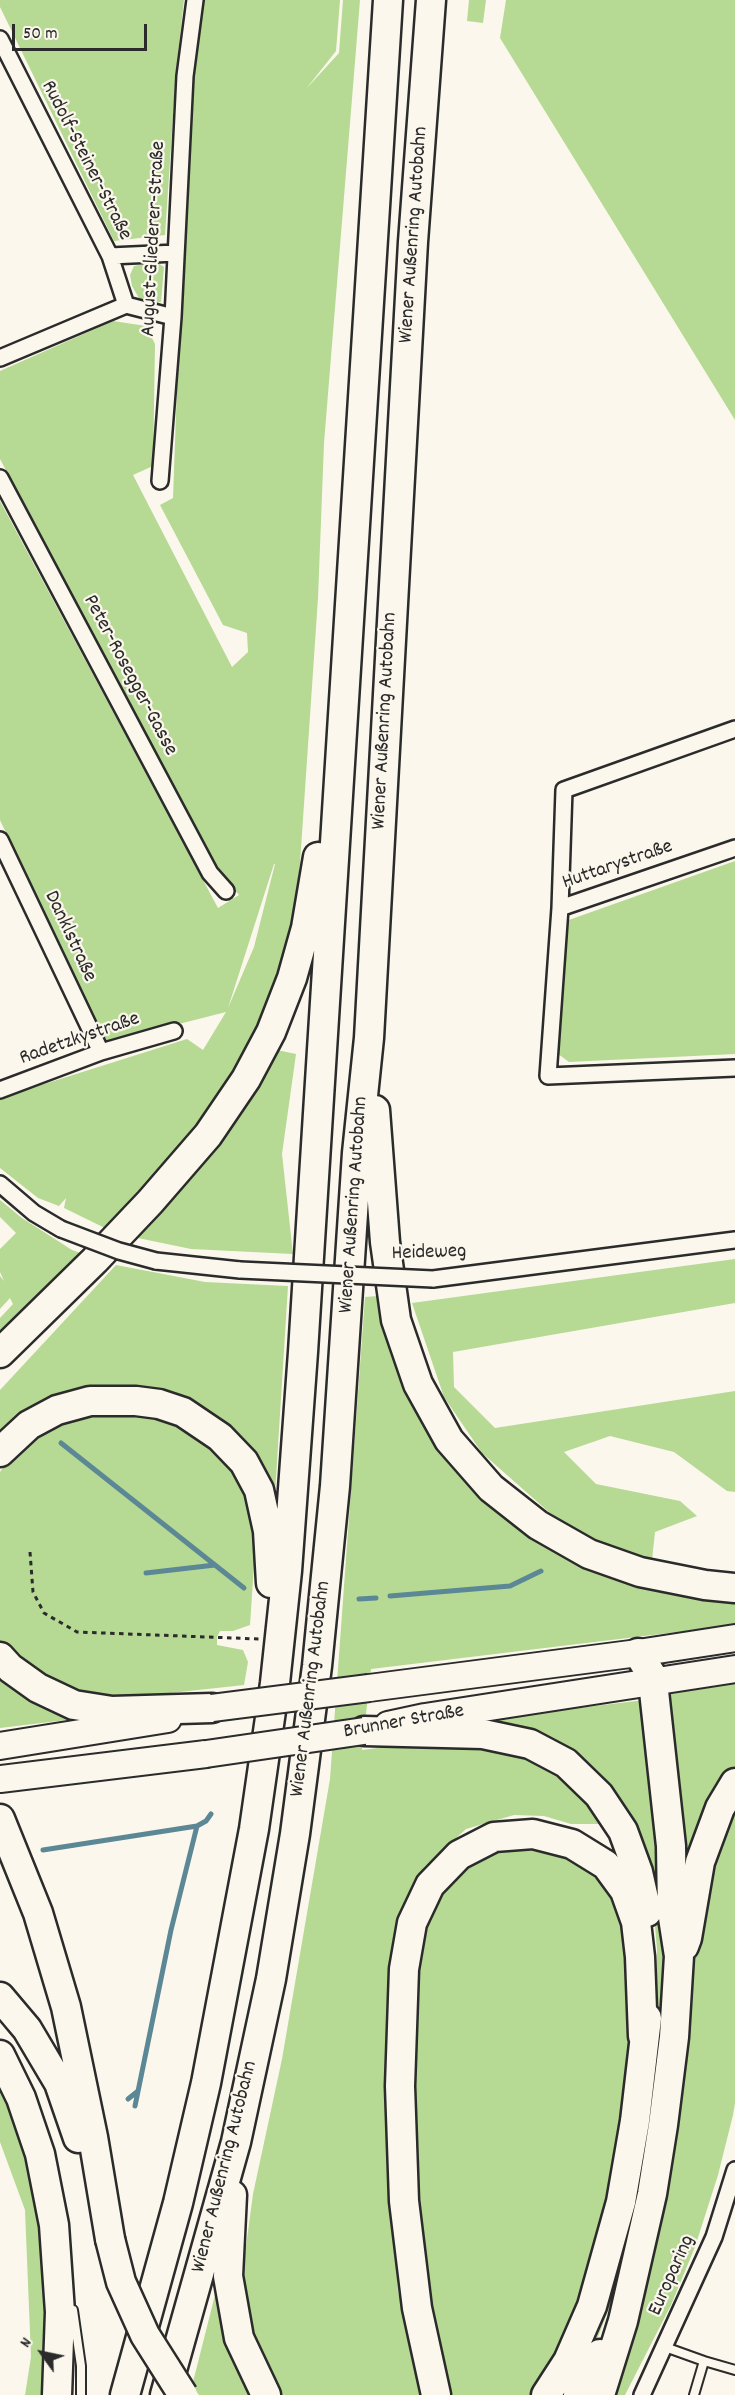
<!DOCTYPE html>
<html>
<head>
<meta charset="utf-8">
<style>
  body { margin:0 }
  #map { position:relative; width:735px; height:2395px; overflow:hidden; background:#fbf7ec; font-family:Dekko,sans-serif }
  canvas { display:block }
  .north { position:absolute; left:12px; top:2323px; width:60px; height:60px; -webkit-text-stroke:4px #fbf7ec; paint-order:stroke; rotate:303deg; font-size:16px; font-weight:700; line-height:24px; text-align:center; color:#2b2b2b }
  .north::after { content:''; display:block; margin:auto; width:21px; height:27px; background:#2b2b2b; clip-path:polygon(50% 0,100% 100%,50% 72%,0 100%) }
  .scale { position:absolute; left:12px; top:24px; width:135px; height:27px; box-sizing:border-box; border:3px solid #2b2b2b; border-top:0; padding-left:8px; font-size:18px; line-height:21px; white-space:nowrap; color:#2b2b2b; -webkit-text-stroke:4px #fbf7ec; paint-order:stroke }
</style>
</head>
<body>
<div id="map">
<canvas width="735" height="2395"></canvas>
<div class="north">N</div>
<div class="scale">50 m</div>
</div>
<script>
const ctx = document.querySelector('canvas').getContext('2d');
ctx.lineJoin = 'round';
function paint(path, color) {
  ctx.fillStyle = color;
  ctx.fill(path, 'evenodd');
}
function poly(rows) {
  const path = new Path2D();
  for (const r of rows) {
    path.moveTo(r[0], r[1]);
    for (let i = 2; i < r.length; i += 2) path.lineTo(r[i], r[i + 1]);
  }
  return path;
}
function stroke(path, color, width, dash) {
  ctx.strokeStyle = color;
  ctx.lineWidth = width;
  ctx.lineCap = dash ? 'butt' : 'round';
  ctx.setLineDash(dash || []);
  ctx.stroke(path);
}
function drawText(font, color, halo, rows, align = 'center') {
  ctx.font = font + ' Dekko,sans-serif';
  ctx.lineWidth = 4.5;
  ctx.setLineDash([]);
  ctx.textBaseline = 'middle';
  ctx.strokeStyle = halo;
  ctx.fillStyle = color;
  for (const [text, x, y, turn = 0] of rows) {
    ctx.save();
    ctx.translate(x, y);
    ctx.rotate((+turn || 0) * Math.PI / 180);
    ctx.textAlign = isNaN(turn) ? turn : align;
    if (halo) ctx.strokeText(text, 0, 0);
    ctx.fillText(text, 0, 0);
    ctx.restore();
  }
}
const green = poly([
  [0,0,184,0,176,72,165,235,114,241,0,7],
  [191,0,340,0,336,51,306,89,339,53,343,0,360,0,324,443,318,598,300,863,291,945,265,1020,212,1111,107,1229,64,1208,66,1198,59,1206,38,1198,0,1168,0,1098,187,1039,203,1050,226,1012,104,1043,0,820,0,501,218,908,239,895,220,873,0,459,0,371,113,321,146,326,155,344,153,466,133,475,232,667,248,652,247,633,223,625,160,505,173,498],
  [275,864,254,947,228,1008,274,864],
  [469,0,486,0,483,23,467,21],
  [506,0,735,0,735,420,500,38],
  [156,262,164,267,161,302,146,304,140,300,132,286,130,275,134,266],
  [735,861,735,1054,569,1062,550,1048,566,921],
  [277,1050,296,1054,282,1154,293,1254,191,1249,138,1238,217,1149],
  [0,1200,22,1218,72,1250,83,1254,0,1335,0,1318,13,1304,10,1298,0,1309,0,1276,4,1281,0,1272,0,1249,16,1233,0,1217],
  [735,1259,735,1303,453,1352,454,1387,495,1428,735,1391,735,1492,727,1491,674,1452,610,1436,564,1452,596,1484,680,1501,697,1516,655,1532,652,1560,603,1546,550,1513,482,1453,444,1397,412,1303],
  [116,1265,205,1282,288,1286,275,1494,243,1443,160,1394,0,1434,0,1390],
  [378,1296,391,1356,422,1421,450,1461,495,1506,735,1594,735,1625,371,1669,362,1750,416,1743,479,1744,537,1758,581,1789,603,1824,571,1824,544,1816,514,1815,466,1829,424,1867,397,1922,389,1987,389,2173,398,2291,423,2395,279,2395,248,2336,241,2284,253,2194,282,2059,330,1779,365,1297],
  [103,1410,152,1415,202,1436,238,1470,257,1519,250,1625,233,1631,220,1631,217,1637,217,1645,243,1650,248,1662,244,1685,106,1700,52,1684,0,1644,0,1472,15,1450,60,1424],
  [0,1674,75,1719,0,1728],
  [735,1680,735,1768,712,1805,684,1880,666,1700,671,1692],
  [645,1700,666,1948,655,2114,617,2288,594,2347,567,2395,558,2395,654,2029,657,1949,654,1915,629,1823,498,1726,493,1718],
  [735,1798,735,2103,733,2115,718,2175,695,2247,671,2305,625,2395,609,2395,685,2022,697,1925,707,1874],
  [530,1842,599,1870,617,1894,633,1948,634,2027,612,2186,584,2302,535,2395,448,2395,428,2308,414,2202,414,1972,422,1927,437,1888,495,1847],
  [0,2090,20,2132,47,2249,47,2395,25,2395,31,2357,25,2210,0,2142],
  [219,2279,256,2395,199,2395,192,2386]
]);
const stream = poly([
  [61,1443,244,1588],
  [146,1573,215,1565],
  [390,1596,510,1586,541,1571],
  [359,1599,376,1598],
  [43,1850,197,1826,206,1821,211,1814],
  [128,2099,138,2091],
  [135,2106,171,1930,197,1826]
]);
const path = poly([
  [30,1552,33,1592,44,1613,77,1632,259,1639]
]);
const service = poly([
  [73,2310,81,2366,81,2395],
  [665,2347,704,2361],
  [694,2395,704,2361,735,2370]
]);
const minor = poly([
  [0,39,110,256,126,305],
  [110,256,176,253],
  [0,358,126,305,173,317],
  [0,478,210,873,226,891],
  [160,481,173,317,185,76,195,0],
  [735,729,564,790,560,908,548,1076,735,1068],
  [0,840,101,1052],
  [560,908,735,848],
  [0,1090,101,1052,174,1031],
  [0,1184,34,1213,61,1229],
  [156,1261,240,1270],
  [433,1279,735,1240],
  [642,2395,714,2237,735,2170]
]);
const primary = poly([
  [369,1688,638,1653,735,1638],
  [388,1725,425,1717,735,1669],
  [0,1746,168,1719],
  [0,1779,206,1754]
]);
const motorway = poly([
  [375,1110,385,1242,396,1320,418,1384,449,1440,491,1488,538,1525,589,1554,640,1572,705,1585,735,1588],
  [0,1353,95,1260,150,1202,208,1135,246,1079,271,1032,292,978,306,928,318,857],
  [0,1452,29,1425,57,1410,90,1401,136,1401,159,1404,183,1412,220,1437,244,1462,259,1490,268,1531,271,1583],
  [0,1657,10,1668,38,1688,74,1705,112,1711,212,1708],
  [364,1731,483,1734,530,1744,566,1763,599,1795,623,1831,638,1872,647,1912],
  [0,1819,38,1913,66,2007,93,2137,110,2239],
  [684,1946,687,1938,700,1862,720,1808,735,1783],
  [0,1997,27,2029,59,2083,78,2138],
  [0,2055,21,2098,40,2154,54,2225,60,2312,57,2395],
  [232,2195,228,2276,239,2338,266,2395],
  [125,2395,178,2203,206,2083,254,1829,275,1683,287,1571,303,1352,388,0],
  [165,2395,236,2142,271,1979,295,1834,317,1666,335,1486,357,1153,369,1038,413,242,431,0],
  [436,2395,417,2308,404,2201,400,2086,404,1969,412,1923,430,1885,459,1855,494,1837,533,1834,572,1844,606,1865,625,1891,636,1922,640,1957,643,2036],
  [546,2395,568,2361,592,2306,621,2202,635,2121,647,2018],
  [578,2395,600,2354],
  [600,2395,623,2321,652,2194,663,2125,674,2037,679,1956,672,1911,671,1846,653,1682,651,1674,638,1653]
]);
const minorBridge = poly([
  [61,1229,119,1251,156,1261],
  [240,1270,433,1279]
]);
const primaryBridge = poly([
  [212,1708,369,1688],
  [206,1754,364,1731]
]);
const motorwayBridge = poly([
  [110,2239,121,2282,145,2335,183,2395]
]);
const streetNames = [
  ["Rudolf-Steiner-Straße",85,161,63],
  ["Wiener Außenring Autobahn",415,235,-86],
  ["August-Gliederer-Straße",155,239,-87],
  ["Peter-Rosegger-Gasse",129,676,62],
  ["Wiener Außenring Autobahn",386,721,-87],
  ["Huttarystraße",618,866,-19],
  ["Danklstraße",69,937,65],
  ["Radetzkystraße",80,1040,-19],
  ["Wiener Außenring Autobahn",355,1205,-86],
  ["Heideweg",429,1254,-2],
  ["Wiener Außenring Autobahn",312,1689,-83],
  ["Brunner Straße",404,1723,-10],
  ["Wiener Außenring Autobahn",226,2167,-76],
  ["Europaring",673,2276,-66]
];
paint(green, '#b6d994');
stroke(stream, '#5c8896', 5);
stroke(service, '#2b2b2b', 12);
stroke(minor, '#2b2b2b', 20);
stroke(primary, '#2b2b2b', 30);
stroke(motorway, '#2b2b2b', 33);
stroke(path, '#2b2b2b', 3, [4.5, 4.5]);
stroke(service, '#fbf7ec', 8);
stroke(minor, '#fbf7ec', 15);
stroke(primary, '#fbf7ec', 26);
stroke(motorway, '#fbf7ec', 28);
stroke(minorBridge, '#2b2b2b', 20, []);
stroke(primaryBridge, '#2b2b2b', 30, []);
stroke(motorwayBridge, '#2b2b2b', 33, []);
stroke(minorBridge, '#fbf7ec', 15);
stroke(primaryBridge, '#fbf7ec', 26);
stroke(motorwayBridge, '#fbf7ec', 28);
drawText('21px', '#2b2b2b', '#fbf7ec', streetNames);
</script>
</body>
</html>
